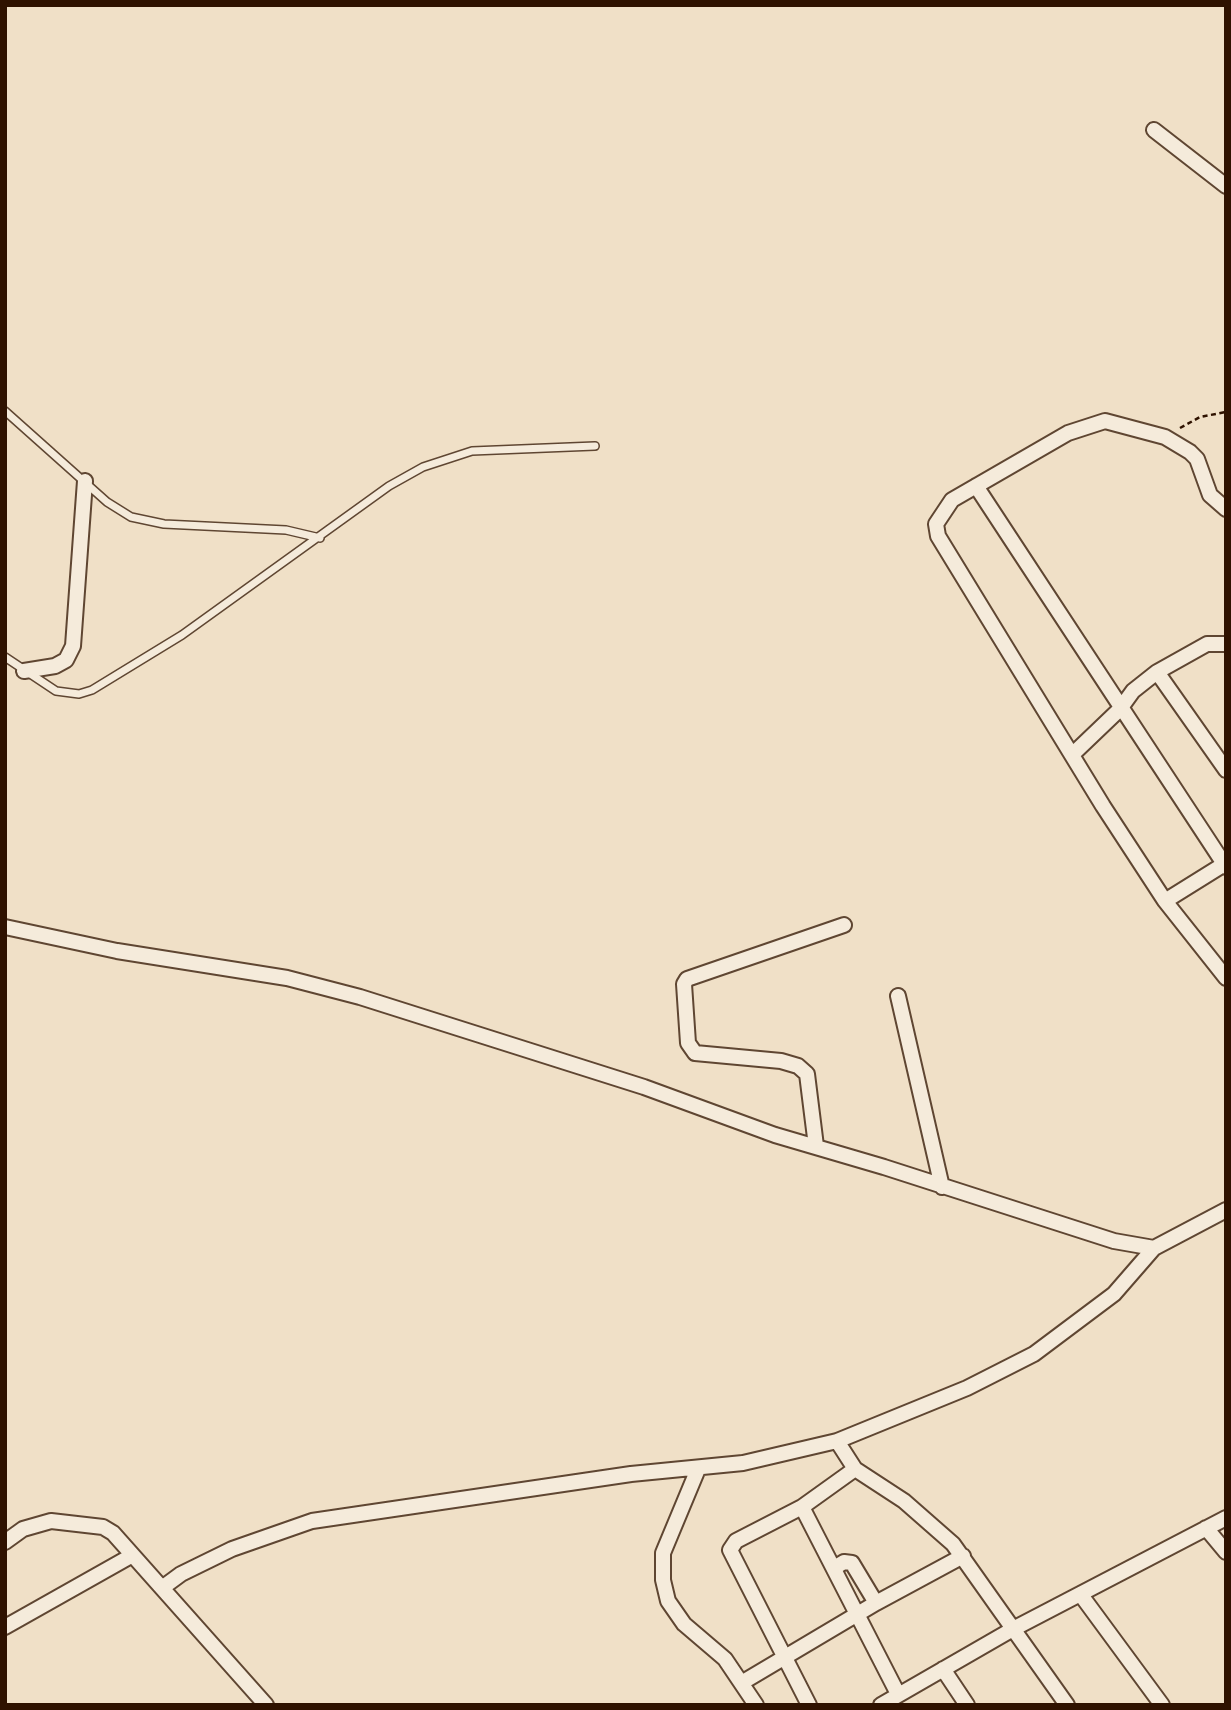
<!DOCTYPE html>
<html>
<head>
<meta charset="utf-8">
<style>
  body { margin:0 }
  #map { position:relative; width:1231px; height:1710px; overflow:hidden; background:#f0e0c7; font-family:"EB Garamond",serif }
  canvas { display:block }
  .frame { position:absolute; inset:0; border:7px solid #2f1200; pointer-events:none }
</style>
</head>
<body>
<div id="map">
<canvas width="1231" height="1710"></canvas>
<div class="frame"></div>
</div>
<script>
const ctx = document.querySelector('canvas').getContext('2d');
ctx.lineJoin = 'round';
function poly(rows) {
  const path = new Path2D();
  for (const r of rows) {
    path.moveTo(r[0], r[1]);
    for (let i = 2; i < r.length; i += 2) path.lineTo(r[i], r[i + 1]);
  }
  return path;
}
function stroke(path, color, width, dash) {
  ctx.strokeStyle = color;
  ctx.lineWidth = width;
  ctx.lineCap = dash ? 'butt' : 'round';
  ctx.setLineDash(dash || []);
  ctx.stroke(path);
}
const path = poly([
  [1180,428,1200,417,1226,412]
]);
const service = poly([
  [5,411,107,502,131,517,164,524,286,530,320,538],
  [5,657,56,691,79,694,92,690,182,635,389,486,423,467,472,451,595,446]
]);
const minor = poly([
  [1154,130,1226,186],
  [976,486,1226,867],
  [1226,509,1210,495,1197,459,1190,452,1165,437,1105,421,1068,433,952,500,936,524,938,536,1103,806,1165,901,1226,978],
  [24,671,55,666,66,660,73,646,85,481],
  [1157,672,1226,770],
  [1074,753,1120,709,1133,691,1157,672,1207,644,1226,644],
  [1165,901,1226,863],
  [5,927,117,951,287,978,360,997,644,1087,775,1135,884,1167,1114,1241,1154,1248,1226,1210],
  [898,996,942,1187],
  [816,1146,807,1074,798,1066,781,1061,695,1053,688,1043,684,984,687,979,844,925],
  [837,1441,855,1469,904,1501,953,1544,1067,1705],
  [698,1469,663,1553,663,1580,668,1601,684,1624,725,1659,756,1705],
  [802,1507,898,1694],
  [1206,1528,1226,1552],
  [5,1542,23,1529,51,1521,103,1527,113,1533,266,1705],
  [834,1568,844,1562,852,1563,876,1603],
  [162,1588,181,1574,232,1549,312,1521,631,1474,743,1463,837,1441,967,1388,1034,1354,1114,1294,1154,1248],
  [1081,1595,1162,1705],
  [5,1627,131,1556],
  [943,1669,967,1705],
  [743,1682,876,1603,963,1556],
  [809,1705,730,1550,736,1541,802,1507,855,1469],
  [881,1705,1013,1629,1226,1518]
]);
stroke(service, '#5f4632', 10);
stroke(minor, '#5f4632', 18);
stroke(path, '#2f1200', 2.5, [5, 3.5]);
stroke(service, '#f5ebdb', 7);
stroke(minor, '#f5ebdb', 14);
</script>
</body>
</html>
